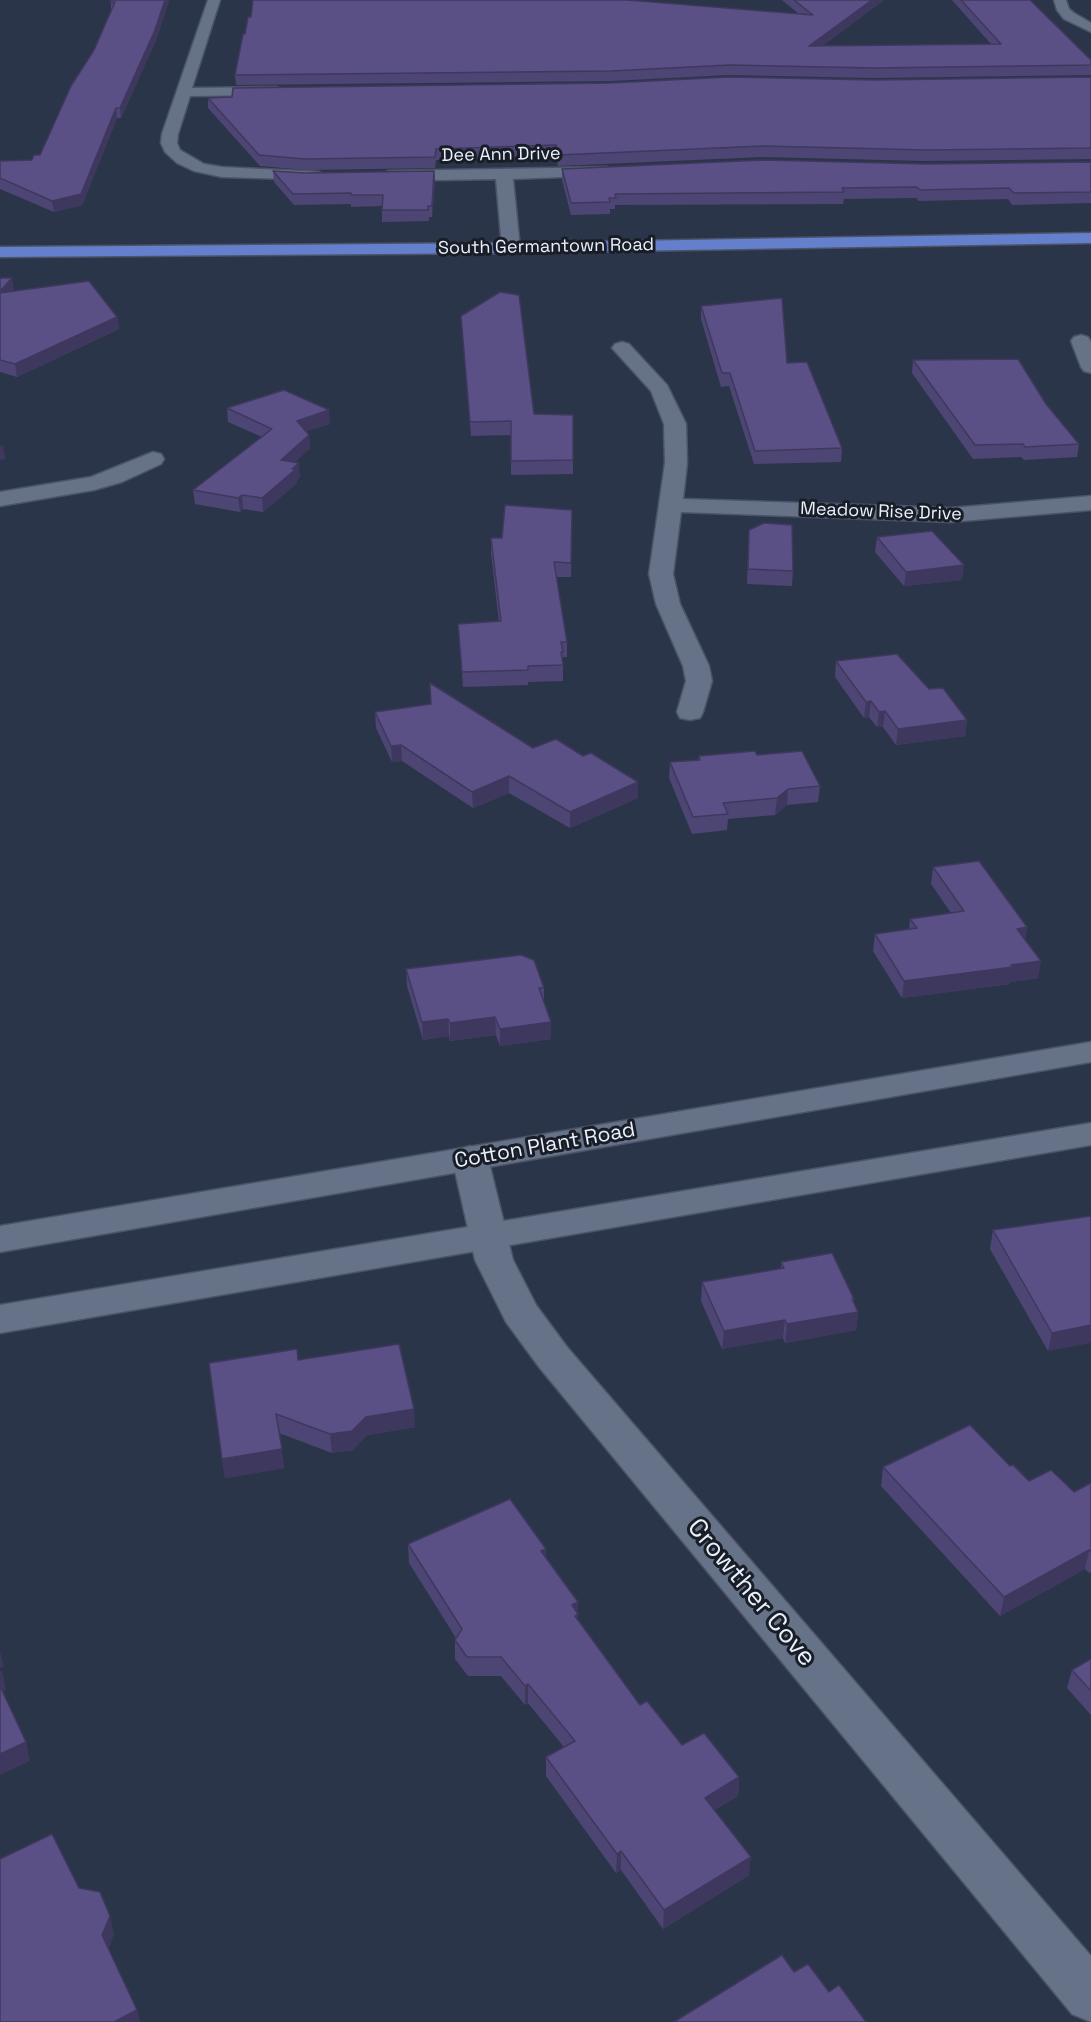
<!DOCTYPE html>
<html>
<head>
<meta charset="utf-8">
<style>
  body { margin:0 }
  canvas { display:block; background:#2b3549 }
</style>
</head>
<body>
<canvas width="1091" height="2022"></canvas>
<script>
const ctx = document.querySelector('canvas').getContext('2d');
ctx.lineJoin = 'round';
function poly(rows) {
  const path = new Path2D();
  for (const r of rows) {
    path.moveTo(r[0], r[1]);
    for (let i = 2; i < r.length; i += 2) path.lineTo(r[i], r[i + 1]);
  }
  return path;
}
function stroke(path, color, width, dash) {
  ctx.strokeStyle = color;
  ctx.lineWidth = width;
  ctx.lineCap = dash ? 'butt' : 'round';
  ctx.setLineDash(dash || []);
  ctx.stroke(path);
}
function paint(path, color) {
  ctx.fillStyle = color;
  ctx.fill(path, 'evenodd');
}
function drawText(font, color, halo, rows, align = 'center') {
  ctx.font = font + ' "Space Grotesk",sans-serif';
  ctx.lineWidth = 6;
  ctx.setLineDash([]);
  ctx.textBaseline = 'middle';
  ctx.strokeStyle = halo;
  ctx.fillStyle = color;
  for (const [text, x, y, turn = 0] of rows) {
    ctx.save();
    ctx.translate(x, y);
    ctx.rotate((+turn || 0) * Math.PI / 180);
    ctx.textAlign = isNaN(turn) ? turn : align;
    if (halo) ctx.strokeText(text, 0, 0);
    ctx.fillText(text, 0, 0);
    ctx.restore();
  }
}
const minor = poly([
  [208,0,220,0,192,88,277,87,284,91,277,95,190,96,178,134,177,143,180,150,204,164,222,167,319,172,327,177,325,180,222,177,194,171,177,163,165,152,161,143,162,134,208,0],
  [1054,0,1066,0,1069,9,1074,13,1091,23,1091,32,1064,19,1057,10,1054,0],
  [607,167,615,172,613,175,513,179,520,248,517,252,511,253,505,252,502,248,496,179,388,181,380,176,388,171,607,167],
  [1081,335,1088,337,1091,342,1091,373,1084,371,1081,367,1071,341,1074,337,1081,335],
  [622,342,629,344,667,385,686,424,687,463,683,499,951,508,1091,496,1091,510,951,522,681,512,673,574,680,604,709,666,712,681,703,712,700,718,690,720,680,718,677,712,686,681,683,666,656,604,649,574,665,463,664,424,651,391,612,348,615,344,622,342],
  [153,452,161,454,164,459,161,464,122,482,94,490,0,506,0,492,91,477,153,452],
  [470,1146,483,1150,488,1158,513,1260,536,1305,567,1347,1091,1956,1091,2022,1072,2014,539,1367,506,1322,475,1260,452,1158,457,1150,470,1146]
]);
const tertiary = poly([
  [1091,1042,1091,1062,0,1252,0,1226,1091,1042],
  [1091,1123,1091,1145,0,1333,0,1305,1091,1123]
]);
const primary = poly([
  [1091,233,1091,243,511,253,0,257,0,247,511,243,1091,233]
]);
const wall = poly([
  [111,0,169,0,156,40,121,118,117,118,82,205,54,212,0,189,0,161,32,160,40,155,94,50,111,11],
  [782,0,884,0,822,46,991,44,952,0,1030,0,1091,60,1091,75,874,78,728,75,611,81,236,85,235,75,799,14],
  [1091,77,1091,159,925,161,762,157,558,166,556,156,436,160,435,168,306,170,260,166,208,108,208,98,875,80],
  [1091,162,1091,203,1012,205,1008,199,919,201,916,198,844,199,843,204,615,205,615,209,610,209,610,214,571,215,562,180,562,169],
  [273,171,305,173,434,171,435,182,432,217,429,217,429,221,382,222,382,206,351,207,351,204,294,205,274,182],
  [0,278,14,290,13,291,117,317,119,329,17,377,0,372],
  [701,306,787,363,842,448,841,462,754,464,729,386,721,387,701,319],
  [461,316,534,414,573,415,573,474,511,475,511,435,471,436],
  [913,360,1046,404,1079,444,1077,457,1024,460,1021,457,973,459,912,373],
  [227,408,330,424,306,431,309,435,310,448,295,462,300,477,297,480,297,483,263,512,243,509,240,512,195,504,193,490,262,437,228,422],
  [572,510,571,577,556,577,567,642,567,657,563,657,563,681,528,682,528,685,463,687,458,624,499,622,491,553,491,538,502,538],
  [749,530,793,571,792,586,747,584],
  [877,537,962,580,904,586,875,552],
  [836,661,929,689,967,720,965,736,896,745,883,727,877,727,869,717,864,718,835,677],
  [375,712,533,748,638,798,570,828,509,793,473,808,402,761,392,762,376,728],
  [757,755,820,786,818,802,787,805,775,815,728,819,727,830,692,834,669,778,670,762,698,760,699,756],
  [933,867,1027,927,1025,939,1038,978,1010,982,1010,984,902,998,873,951,875,934,909,930,910,919,951,913,931,884],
  [406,969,544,988,544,1002,551,1022,551,1039,500,1046,496,1035,450,1041,449,1036,423,1040,407,986],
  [1091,1216,1048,1351,990,1249,993,1230],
  [781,1262,854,1299,854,1303,858,1312,856,1330,785,1343,783,1338,722,1349,701,1301,702,1282,781,1269],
  [298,1360,415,1427,367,1435,353,1450,332,1453,279,1433,284,1468,225,1478,209,1363],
  [1010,1466,1029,1481,1074,1492,1091,1483,1091,1572,1089,1573,1085,1569,1000,1616,881,1486,883,1467],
  [408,1544,546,1557,578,1602,578,1620,640,1705,682,1745,739,1777,738,1796,714,1810,749,1875,663,1929,621,1870,616,1873,546,1776,546,1757,564,1747,528,1703,525,1705,501,1676,468,1676,455,1659,455,1640,456,1638,409,1563],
  [1091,1659,1091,1715,1067,1688,1072,1670]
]);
const shadedWall = poly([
  [165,0,169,0,156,40,121,118,120,108],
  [872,0,884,0,809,56,809,46],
  [116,108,117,118,82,205,54,212,52,201],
  [434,171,435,182,432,217,432,206],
  [12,278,14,290,0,305,0,291],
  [117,317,119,329,17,377,15,364],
  [329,410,330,424,298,434,297,421],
  [309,435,310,448,282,474,281,460],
  [3,445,5,459,0,460,0,446],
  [299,463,300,477,297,480,297,483,263,512,262,498],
  [242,495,243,509,240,512,238,498],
  [964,565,962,580,904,586,906,572],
  [871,701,869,717,864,718,866,702],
  [885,711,883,727,877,727,879,712],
  [967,720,965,736,896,745,898,729],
  [401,745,402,761,392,762,391,746],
  [509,776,509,793,473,808,472,792],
  [638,782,638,798,570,828,570,812],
  [788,789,787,805,775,815,777,798],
  [1027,927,1024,944,1017,929],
  [1041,961,1038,978,1010,982,1010,984,902,998,904,981],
  [495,1017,496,1035,450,1041,450,1023],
  [448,1019,449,1036,423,1040,422,1022],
  [551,1022,551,1039,500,1046,500,1029],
  [858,1312,856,1330,785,1343,787,1324],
  [785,1320,783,1338,722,1349,724,1331],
  [1091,1325,1091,1343,1048,1351,1052,1333],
  [414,1409,415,1427,367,1435,353,1450,332,1453,330,1434,366,1417],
  [282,1449,284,1468,225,1478,222,1459],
  [546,1549,546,1568,541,1551],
  [1089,1550,1085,1569,1000,1616,1004,1597],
  [578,1602,578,1633,572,1605],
  [0,1652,4,1667,0,1668],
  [2,1671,6,1690,0,1693,0,1672],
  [528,1684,528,1703,525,1705,525,1686],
  [26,1742,30,1761,0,1775,0,1754],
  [739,1777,738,1796,703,1817,705,1798],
  [621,1851,621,1870,616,1873,617,1854],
  [751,1857,749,1875,663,1929,664,1910],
  [110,1916,114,1934,107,1953,102,1935],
  [137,2010,140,2022,114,2022]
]);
const building = poly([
  [111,0,165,0,155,30,120,108,116,108,81,194,52,201,0,178,0,161,32,160,34,155,40,155,71,86,94,50,115,2,110,2,111,0],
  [253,0,627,0,813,15,794,0,872,0,809,46,1001,44,961,0,1030,0,1091,60,1091,65,875,68,729,65,611,71,235,75,243,34,245,34,248,17,251,17,253,0],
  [729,77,875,80,1091,77,1091,148,926,150,763,146,558,155,556,145,436,149,435,157,305,159,259,155,208,98,232,97,233,88,611,83,729,77],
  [763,160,926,164,1091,162,1091,192,1014,193,1009,188,920,190,917,187,842,188,844,192,615,194,616,198,609,198,610,202,571,203,562,169,763,160],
  [273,171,305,173,434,171,432,206,428,206,428,210,382,210,383,195,351,195,351,193,293,194,273,171],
  [0,278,12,278,0,291,0,278],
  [89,281,117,317,15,364,0,360,0,293,89,281],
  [500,292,519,295,534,414,573,415,573,460,511,461,511,421,470,422,461,316,500,292],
  [782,298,787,363,807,362,842,448,755,451,730,373,722,373,701,306,782,298],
  [1018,359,1046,404,1079,444,1025,447,1023,444,975,445,913,360,1018,359],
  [284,390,329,410,297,421,309,435,281,460,299,463,292,469,296,469,262,498,242,495,238,498,193,490,272,429,227,408,284,390],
  [505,505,572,510,571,563,554,562,567,642,561,642,563,652,561,652,563,665,528,666,528,670,462,672,458,624,501,621,491,538,502,538,505,505],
  [764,523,792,525,793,571,748,569,749,530,764,523],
  [932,531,964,565,906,572,877,537,932,531],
  [897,654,929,689,943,688,967,720,898,729,885,711,879,712,871,701,866,702,836,661,897,654],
  [430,683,533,748,556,739,583,756,591,753,638,782,570,812,509,776,472,792,401,745,391,746,375,712,431,704,430,683],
  [755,751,757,755,802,751,820,786,788,789,777,798,723,803,728,814,693,817,670,762,700,760,699,756,755,751],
  [979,861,1027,927,1017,929,1041,961,1011,965,1013,967,904,981,875,934,917,928,910,919,964,911,933,867,979,861],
  [521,955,534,960,544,988,539,988,551,1022,500,1029,495,1017,450,1023,448,1019,422,1022,406,969,521,955],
  [1091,1216,1091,1325,1052,1333,993,1230,1091,1216],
  [832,1253,854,1299,852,1299,858,1312,787,1324,785,1320,724,1331,702,1282,784,1268,781,1262,832,1253],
  [399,1344,414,1409,366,1417,352,1431,330,1434,276,1414,282,1449,222,1459,209,1363,297,1349,298,1360,399,1344],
  [970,1425,1010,1466,1013,1465,1029,1481,1051,1470,1074,1492,1091,1483,1091,1552,1089,1550,1004,1597,883,1467,970,1425],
  [510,1499,546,1549,541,1551,578,1602,572,1605,578,1614,575,1616,640,1705,647,1701,682,1745,704,1733,739,1777,705,1798,751,1857,664,1910,621,1851,617,1854,546,1757,575,1741,528,1684,525,1686,501,1657,467,1657,455,1640,462,1629,408,1544,510,1499],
  [1091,1659,1091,1691,1072,1670,1091,1659],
  [0,1686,26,1742,0,1754,0,1686],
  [52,1834,79,1888,100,1892,110,1916,102,1935,137,2010,114,2022,0,2022,0,1859,52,1834],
  [782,1955,794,1972,808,1964,829,1992,839,1985,866,2022,674,2022,782,1955]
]);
const farStreetnames = [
  ["Dee Ann Drive",501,155,-1],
  ["South Germantown Road",546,247,-1],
  ["Meadow Rise Drive",881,512,2]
];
const streetNames = [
  ["Cotton Plant Road",545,1146,-10]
];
const nearStreetnames = [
  ["Crowther Cove",751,1593,50]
];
stroke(minor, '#4b5365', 3);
stroke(tertiary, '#4b5365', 3);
stroke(primary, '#4b5365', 3);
paint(minor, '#657288');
paint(tertiary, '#657288');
paint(primary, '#647fcb');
paint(wall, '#4d4573');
paint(shadedWall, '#3f385e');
paint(building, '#5a5086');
stroke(building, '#3f385e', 1.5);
drawText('18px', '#e9f0fd', '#181d26', farStreetnames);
drawText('21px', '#e9f0fd', '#181d26', streetNames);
drawText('26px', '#e9f0fd', '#181d26', nearStreetnames);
</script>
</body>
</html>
